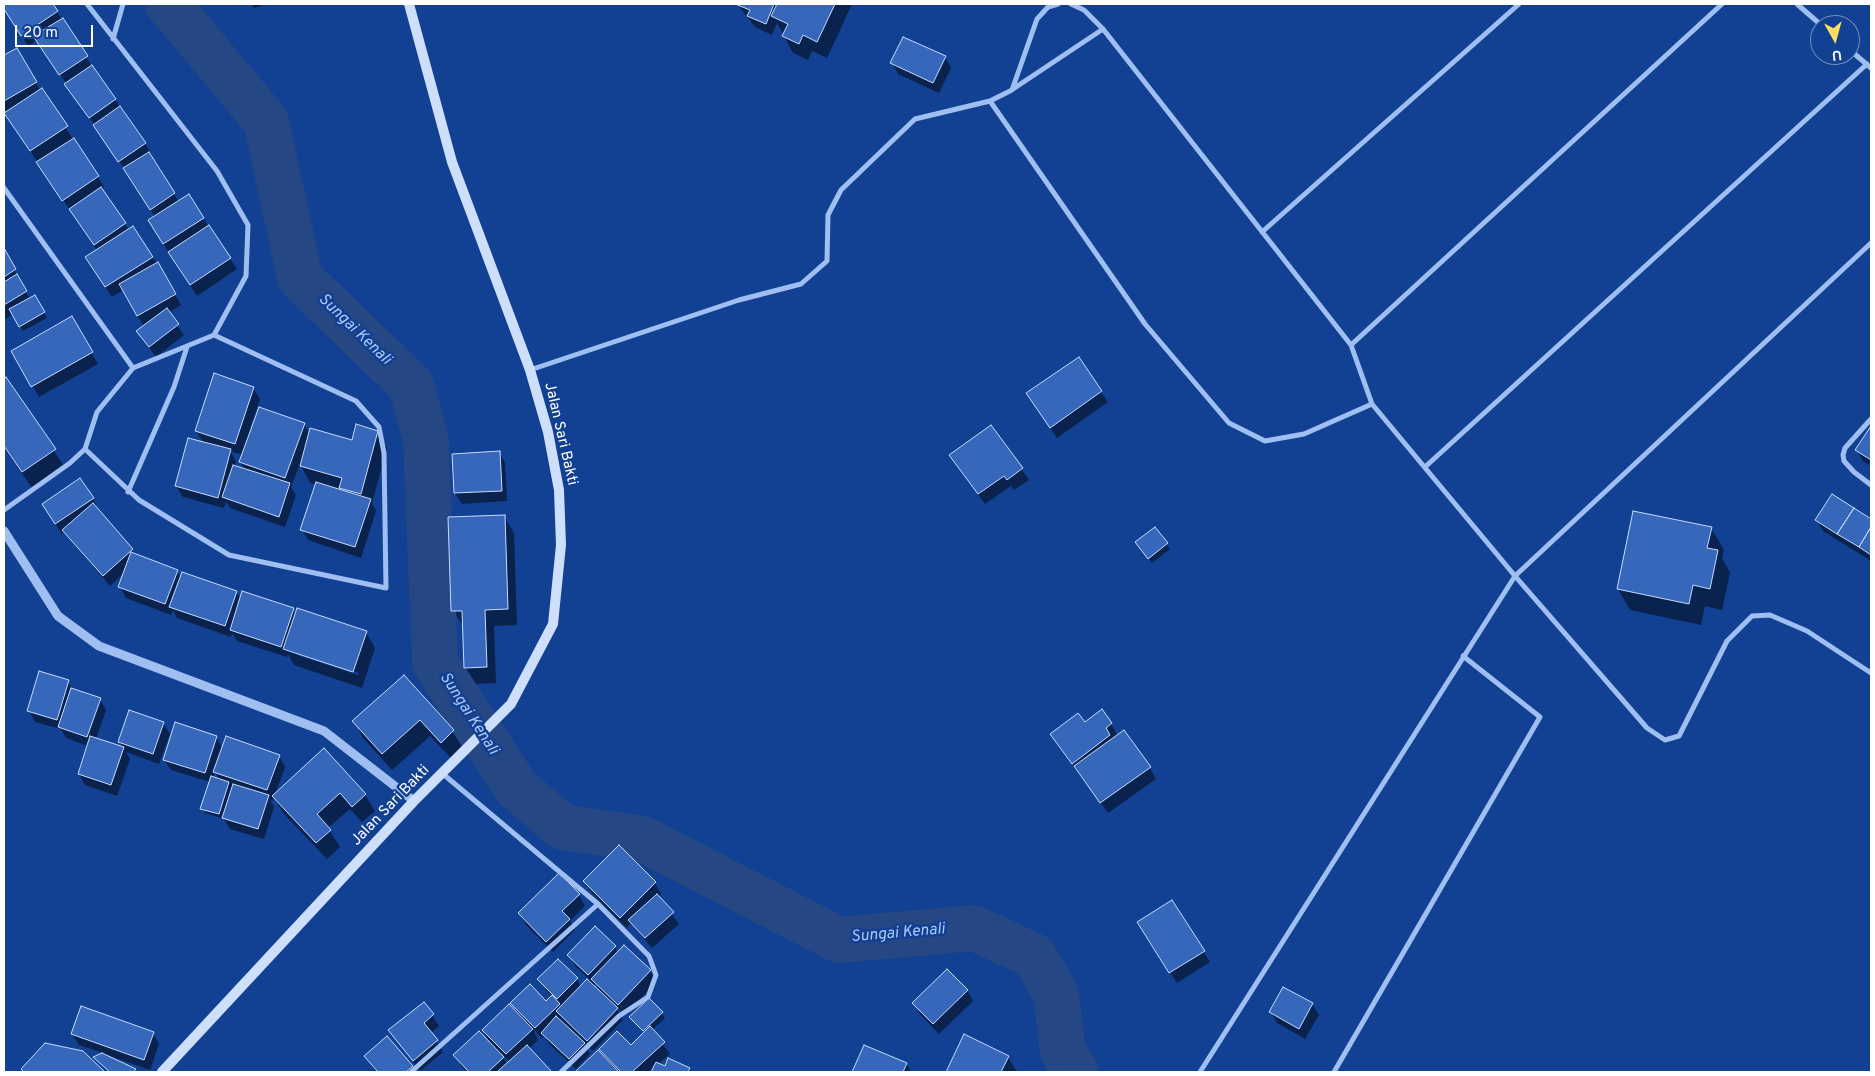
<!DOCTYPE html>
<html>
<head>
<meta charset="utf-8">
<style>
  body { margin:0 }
  #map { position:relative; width:1875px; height:1076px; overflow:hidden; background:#124092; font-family:Overpass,sans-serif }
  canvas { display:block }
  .frame { position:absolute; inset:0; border:5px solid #fff; pointer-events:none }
  .north { position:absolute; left:1810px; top:15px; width:50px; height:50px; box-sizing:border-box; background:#124092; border:1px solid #718cbe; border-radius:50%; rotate:173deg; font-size:14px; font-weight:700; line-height:20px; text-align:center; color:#fff }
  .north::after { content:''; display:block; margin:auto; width:18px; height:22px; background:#ffdd61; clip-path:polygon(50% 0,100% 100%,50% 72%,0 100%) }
  .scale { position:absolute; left:15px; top:25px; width:78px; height:22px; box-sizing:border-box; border:2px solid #fff; border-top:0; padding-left:6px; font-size:15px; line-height:18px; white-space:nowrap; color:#fff; -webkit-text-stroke:4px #124092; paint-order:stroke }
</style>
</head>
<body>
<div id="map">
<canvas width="1875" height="1076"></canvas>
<div class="frame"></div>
<div class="north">U</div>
<div class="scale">20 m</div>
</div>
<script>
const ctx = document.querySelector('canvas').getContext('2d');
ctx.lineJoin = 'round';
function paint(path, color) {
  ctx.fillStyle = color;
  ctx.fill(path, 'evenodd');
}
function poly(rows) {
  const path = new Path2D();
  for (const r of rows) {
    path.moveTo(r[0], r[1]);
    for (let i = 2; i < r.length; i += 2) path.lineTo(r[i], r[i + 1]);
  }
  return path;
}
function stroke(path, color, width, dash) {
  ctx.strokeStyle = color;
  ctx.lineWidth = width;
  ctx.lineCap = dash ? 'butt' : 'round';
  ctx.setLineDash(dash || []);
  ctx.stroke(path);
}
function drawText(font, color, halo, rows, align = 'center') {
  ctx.font = font + ' Overpass,sans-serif';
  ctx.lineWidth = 5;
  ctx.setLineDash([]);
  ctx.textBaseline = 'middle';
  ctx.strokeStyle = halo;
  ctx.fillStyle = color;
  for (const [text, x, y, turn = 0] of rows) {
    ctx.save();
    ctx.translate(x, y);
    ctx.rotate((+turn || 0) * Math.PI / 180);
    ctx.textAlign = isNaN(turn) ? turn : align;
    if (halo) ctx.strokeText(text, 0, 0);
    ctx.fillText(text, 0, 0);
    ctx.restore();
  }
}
const shadow = poly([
  [4,4,52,4,93,68,145,143,151,154,149,155,179,202,203,218,237,269,197,296,155,231,155,217,126,171,37,40,28,46,4,8],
  [251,4,267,4,254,8],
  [737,4,852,4,827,58,812,51,808,60,793,53,777,23,772,35,755,27],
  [17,49,40,90,98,177,104,187,101,190,129,230,158,264,181,305,168,313,184,335,156,357,138,332,144,327,123,290,112,297,93,268,97,250,12,124,4,107,4,56],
  [945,57,951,68,939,93,898,74,892,63],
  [4,251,30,299,34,296,47,318,23,331,13,314,4,320],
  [71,318,98,364,39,397,12,351],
  [1078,359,1108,402,1057,438,1028,394],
  [6,379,64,466,32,488,4,447,4,381],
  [253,388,260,399,250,428,304,424,310,435,353,441,378,432,387,448,372,503,376,511,361,558,308,540,302,529,317,484,310,483,300,464,291,487,296,495,285,527,230,508,226,501,224,508,183,497,176,486,204,444,196,431],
  [230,451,243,455,240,462,245,470,235,466,236,461],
  [991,426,1029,480,1014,490,1011,486,985,504,950,455],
  [1871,428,1871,466,1863,461,1857,450],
  [499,452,505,463,507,501,462,504,455,493],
  [80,480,93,499,98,511,136,555,177,571,181,578,236,592,241,599,293,609,296,615,366,632,375,648,362,688,294,665,288,654,287,657,237,641,232,633,231,637,177,618,173,610,171,615,126,598,120,587,125,572,110,586,65,532,62,534,43,505],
  [297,652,359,673,358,675,297,655],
  [1832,496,1871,520,1871,561,1823,531,1817,520],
  [504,516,514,533,517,625,494,626,496,683,475,684,465,667,464,627,453,610],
  [1711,528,1724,550,1722,558,1730,573,1722,610,1705,606,1701,625,1630,610,1618,589],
  [1155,529,1170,549,1152,563,1140,548],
  [404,676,453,731,463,748,451,758,430,736,392,770,363,738,354,721],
  [68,681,73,690,100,699,106,710,96,739,123,748,119,741,163,723,170,734,159,764,126,752,130,759,117,796,85,785,79,774,88,746,66,738,61,729,35,722,29,711],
  [1084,724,1111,724,1118,736,1150,768,1156,779,1108,813,1051,734],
  [216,737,223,749,279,756,285,767,275,795,324,750,365,795,375,811,362,822,350,809,328,828,340,847,327,859,283,813,274,797,273,801,270,800,274,807,264,839,230,829,222,816,221,818,205,813,202,808,210,782,171,770,164,760],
  [215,772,219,780,213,778],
  [585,881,655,883,661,894,658,897,679,924,652,948,631,923,627,928,591,892],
  [579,895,585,906,570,921,575,930,553,952,526,925,520,914],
  [1145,933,1203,951,1210,962,1177,983],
  [615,947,618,953,650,971,656,982,625,1015,616,1007,623,1020,593,1051,583,1042,590,1054,576,1069,549,1044,544,1036,542,1038,532,1028,538,1040,529,1049,550,1072,467,1072,461,1066,455,1055,490,1043,483,1030,518,1015,512,1003,546,1003,552,997,538,979,577,979,581,987,589,979,575,966,569,955],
  [596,984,601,993,593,986],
  [502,1054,510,1062,507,1064,502,1055],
  [967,990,973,1001,939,1034,920,1014,914,1003],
  [649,999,665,1018,652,1030,670,1054,658,1064,665,1067,668,1060,690,1069,691,1072,653,1072,655,1068,650,1072,576,1072,598,1052,606,1058,600,1049,631,1047,645,1033,631,1017],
  [424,1003,439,1026,431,1033,443,1052,420,1071,390,1030],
  [1312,1004,1319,1015,1305,1039,1277,1023,1271,1012],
  [153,1033,159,1044,150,1070,107,1055,107,1057,136,1072,109,1072,95,1058,103,1053,79,1045,72,1034],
  [965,1036,1008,1057,1017,1072,947,1072],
  [864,1046,906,1064,911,1072,853,1072],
  [82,1052,103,1072,24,1072,22,1069],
  [365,1056,412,1067,415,1072,376,1072]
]);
const river = poly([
  [168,4,266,121,300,278,411,385,426,440,435,663,516,787,562,827,643,839,839,940,974,928,1034,956,1056,994,1063,1052,1076,1072]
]);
const building = poly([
  [4,4,53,4,58,11,21,36,4,9,4,4],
  [735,4,774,4,766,24,747,16,750,10,735,4],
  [777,4,835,4,817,42,803,35,799,44,782,36,788,24,771,16,777,4],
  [63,18,88,56,59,75,33,36,63,18],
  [903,37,946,56,933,83,890,63,903,37],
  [17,48,37,82,4,101,4,55,17,48],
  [92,65,116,99,89,118,64,84,92,65],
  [42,88,68,126,30,151,4,113,42,88],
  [120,106,146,143,118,162,93,125,120,106],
  [74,138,99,176,62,201,36,162,74,138],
  [149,152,175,193,150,210,123,168,149,152],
  [101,187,126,223,94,245,69,209,101,187],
  [189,194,204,218,163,244,148,220,189,194],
  [209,225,231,258,190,285,168,252,209,225],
  [133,226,153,257,105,287,85,257,133,226],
  [4,248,16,269,4,277,4,248],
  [158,262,176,294,137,316,119,284,158,262],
  [17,274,27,291,4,305,4,282,17,274],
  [35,295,45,312,19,327,9,309,35,295],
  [167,308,179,324,149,347,136,331,167,308],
  [72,316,93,352,31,387,11,351,72,316],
  [1079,357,1102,391,1050,428,1026,393,1079,357],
  [214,373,254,387,235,444,195,431,214,373],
  [6,377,56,449,22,472,4,446,4,379,6,377],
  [259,407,305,423,285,478,239,462,259,407],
  [356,424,378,431,361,494,339,488,342,478,300,466,310,428,352,440,356,424],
  [991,425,1023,468,1007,480,1004,476,978,494,949,455,991,425],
  [1871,426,1871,460,1855,450,1871,426],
  [188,438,231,449,218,498,175,486,188,438],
  [500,451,502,491,454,493,452,454,500,451],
  [233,465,290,483,279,517,222,497,233,465],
  [80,478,94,498,55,524,42,504,80,478],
  [316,482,371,499,355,547,300,530,316,482],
  [1832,494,1854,508,1837,534,1815,520,1832,494],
  [93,503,133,549,103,576,62,530,93,503],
  [1854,508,1871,519,1871,527,1859,547,1837,534,1854,508],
  [1633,511,1712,527,1707,548,1718,550,1710,589,1693,585,1689,604,1617,589,1633,511],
  [505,515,508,609,485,610,487,667,464,668,462,611,451,611,448,517,505,515],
  [1155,527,1168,543,1148,559,1135,542,1155,527],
  [1871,527,1871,555,1859,547,1871,527],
  [131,552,178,570,165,604,118,587,131,552],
  [182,572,237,591,225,626,169,607,182,572],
  [242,591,294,608,281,647,230,630,242,591],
  [297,608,367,631,353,672,283,649,297,608],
  [39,671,69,680,57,720,27,711,39,671],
  [404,675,454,730,441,743,420,720,382,754,352,721,404,675],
  [71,688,101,698,87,737,58,727,71,688],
  [1102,709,1112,723,1106,728,1110,735,1072,764,1050,734,1078,713,1085,722,1102,709],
  [129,710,164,722,153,754,118,742,129,710],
  [175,722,217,736,205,773,163,760,175,722],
  [1124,730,1151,767,1100,803,1074,766,1124,730],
  [90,736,124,747,111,785,78,774,90,736],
  [226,736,280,755,267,790,213,772,226,736],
  [324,748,366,794,352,807,340,793,317,814,331,830,316,843,272,796,324,748],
  [211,776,229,782,219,814,200,809,211,776],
  [233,784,269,795,258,829,222,818,233,784],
  [619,845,656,882,620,918,583,881,619,845],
  [559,873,580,894,562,911,570,919,546,942,518,913,559,873],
  [657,894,674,912,645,938,628,920,657,894],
  [1172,900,1205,951,1169,973,1137,922,1172,900],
  [595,926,616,946,588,975,567,955,595,926],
  [624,945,651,970,618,1005,591,979,624,945],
  [558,959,578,978,557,999,537,979,558,959],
  [947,969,968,990,933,1024,912,1003,947,969],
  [587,979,618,1008,587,1041,556,1011,587,979],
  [530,984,546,1001,552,995,560,1004,535,1028,510,1003,530,984],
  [1283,987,1313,1003,1299,1029,1269,1012,1283,987],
  [649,998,663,1012,643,1031,629,1017,649,998],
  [424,1002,434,1014,424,1023,438,1040,413,1061,388,1030,424,1002],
  [509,1004,533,1029,506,1054,482,1030,509,1004],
  [81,1006,154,1032,144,1060,71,1034,81,1006],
  [556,1016,585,1043,569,1059,541,1033,556,1016],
  [650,1026,665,1042,632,1072,621,1072,599,1049,617,1031,631,1045,650,1026],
  [479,1031,504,1057,488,1072,469,1072,453,1055,479,1031],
  [964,1034,1009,1056,1001,1072,946,1072,964,1034],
  [387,1036,413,1066,406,1072,378,1072,364,1056,387,1036],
  [45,1043,83,1051,105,1072,24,1072,21,1069,45,1043],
  [527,1045,552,1072,500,1072,498,1071,527,1045],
  [864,1045,907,1063,903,1072,852,1072,864,1045],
  [598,1050,619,1072,575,1072,598,1050],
  [102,1053,136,1069,133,1072,110,1072,93,1057,102,1053],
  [668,1058,690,1068,688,1072,651,1072,656,1062,665,1066,668,1058]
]);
const minor = poly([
  [1071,4,1084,10,1103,29,1351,345,1372,404,1515,576,1647,728,1665,740,1679,736,1727,641,1752,616,1770,615,1807,631,1871,673],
  [1797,4,1821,25],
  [113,39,123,4],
  [1850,50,1871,68],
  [1013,89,1103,29],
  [990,101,1145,324,1229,423,1265,441,1304,434,1372,404],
  [4,188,133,368],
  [1262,232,1519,4],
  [1351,345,1722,4],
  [530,370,739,300,801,284,827,261,828,215,841,190,915,119,990,101,1012,90,1037,19,1048,7,1058,4],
  [1871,419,1845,448,1843,455,1844,461,1854,472,1871,485],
  [85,449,139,500,229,555,386,588,384,453,379,427,356,401,214,335],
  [1425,467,1867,64],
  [128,492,174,387,187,347],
  [4,510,70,463,85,449,97,412,133,368,214,335,246,276,248,225,217,171,87,4],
  [443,774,598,904,649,956,656,975,648,997,619,1016,561,1072],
  [411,1072,598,904],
  [1200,1072,1515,576,1871,243],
  [1334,1072,1540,717,1463,656]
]);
const tertiary = poly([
  [4,531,58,616,99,646,324,731,414,801]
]);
const secondary = poly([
  [162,1072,414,801,511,704,553,624,561,545,559,490,548,432,530,370,452,162,409,4]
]);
const streetNames = [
  ["Jalan Sari Bakti",560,434,77],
  ["Jalan Sari Bakti",391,806,-46]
];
const waterNames = [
  ["Sungai Kenali",354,330,44],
  ["Sungai Kenali",468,714,57],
  ["Sungai Kenali",898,934,-5]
];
paint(shadow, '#0007');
stroke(river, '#254784', 46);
paint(building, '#3667ba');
stroke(building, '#c7dbfd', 1);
stroke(minor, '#9fbff2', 5);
stroke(tertiary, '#9fbff2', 9);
stroke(secondary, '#cedffc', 10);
drawText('15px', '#fff', '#124092', streetNames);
drawText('italic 16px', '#abc9f9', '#124092', waterNames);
</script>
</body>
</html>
